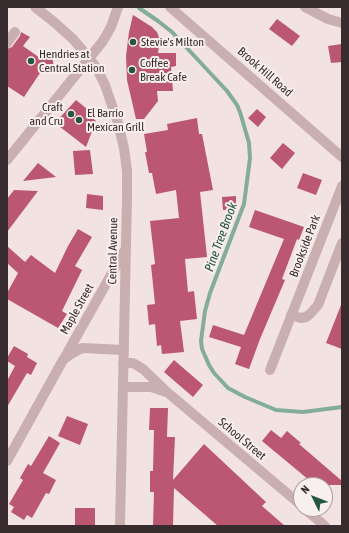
<!DOCTYPE html>
<html>
<head>
<meta charset="utf-8">
<style>
  body { margin:0 }
  #map { position:relative; width:349px; height:533px; overflow:hidden; background:#f2e3e2; font-family:"Asap Condensed",sans-serif }
  canvas { display:block }
  .frame { position:absolute; inset:0; border:8px solid #392c2e; pointer-events:none }
  .north { position:absolute; left:293px; top:477px; width:40px; height:40px; box-sizing:border-box; background:#f9efee; border:1px solid #aca1a1; border-radius:50%; rotate:313deg; font-size:11px; font-weight:700; line-height:16px; text-align:center; color:#392c2e }
  .north::after { content:''; display:block; margin:auto; width:14px; height:18px; background:#255642; clip-path:polygon(50% 0,100% 100%,50% 72%,0 100%) }
</style>
</head>
<body>
<div id="map">
<canvas width="349" height="533"></canvas>
<div class="frame"></div>
<div class="north">N</div>
</div>
<script>
const ctx = document.querySelector('canvas').getContext('2d');
ctx.lineJoin = 'round';
function poly(rows) {
  const path = new Path2D();
  for (const r of rows) {
    path.moveTo(r[0], r[1]);
    for (let i = 2; i < r.length; i += 2) path.lineTo(r[i], r[i + 1]);
  }
  return path;
}
function stroke(path, color, width, dash) {
  ctx.strokeStyle = color;
  ctx.lineWidth = width;
  ctx.lineCap = dash ? 'butt' : 'round';
  ctx.setLineDash(dash || []);
  ctx.stroke(path);
}
function paint(path, color) {
  ctx.fillStyle = color;
  ctx.fill(path, 'evenodd');
}
function drawText(font, color, halo, rows, align = 'center') {
  ctx.font = font + ' "Asap Condensed",sans-serif';
  ctx.lineWidth = 4;
  ctx.setLineDash([]);
  ctx.textBaseline = 'middle';
  ctx.strokeStyle = halo;
  ctx.fillStyle = color;
  for (const [text, x, y, turn = 0] of rows) {
    ctx.save();
    ctx.translate(x, y);
    ctx.rotate((+turn || 0) * Math.PI / 180);
    ctx.textAlign = isNaN(turn) ? turn : align;
    if (halo) ctx.strokeText(text, 0, 0);
    ctx.fillText(text, 0, 0);
    ctx.restore();
  }
}
const stream = poly([
  [139,8,158,21,172,32,227,91,237,105,240,112,249,143,250,158,244,204,210,293,205,311,201,341,202,349,209,365,214,373,228,388,245,397,276,410,303,412,342,407]
]);
const building = poly([
  [133,15,152,27,157,32,160,40,158,53,176,53,176,66,171,67,173,91,157,91,158,101,144,119,136,119,127,80,126,56,129,32],
  [277,19,300,36,292,46,269,29],
  [21,32,30,37,23,46,40,58,52,56,54,67,42,70,24,97,7,86,7,49,12,47,20,36],
  [342,44,342,62,331,63,328,46],
  [76,100,92,113,90,116,96,121,86,147,55,123],
  [257,109,266,117,258,127,248,118],
  [197,118,199,134,202,134,213,190,200,192,207,257,185,259,188,292,194,291,197,319,180,321,184,352,162,354,161,345,157,346,155,324,149,325,147,305,155,304,151,265,155,264,150,221,179,218,176,190,156,194,152,173,149,173,145,152,147,152,144,134,168,130,167,124],
  [283,143,295,153,282,169,270,158],
  [90,150,93,174,75,175,73,151],
  [38,163,56,177,23,181],
  [303,173,322,180,316,195,297,188],
  [14,190,38,191,7,232,7,199],
  [87,194,103,196,103,210,86,208],
  [236,196,236,209,223,210,222,197],
  [255,210,304,227,299,240,297,239,282,279,285,280,260,339,249,369,235,364,241,347,209,337,213,325,244,335,284,239,249,227],
  [78,229,92,237,75,266,82,270,62,311,67,314,58,328,7,299,7,293,18,273,7,263,7,246,25,262,31,255,55,273,68,246],
  [341,305,342,305,342,349,326,343],
  [14,346,28,354,27,357,37,363,31,375,27,373,7,407,7,381,15,366,7,361,7,358],
  [174,360,203,385,193,397,164,372],
  [150,408,168,408,167,437,175,437,173,480,204,444,266,502,262,506,285,526,218,526,174,488,173,526,153,526,154,492,150,492,150,471,153,471,154,430,149,430],
  [67,416,88,424,80,445,58,436],
  [271,430,281,438,287,431,301,443,299,444,342,481,342,485,315,485,262,441],
  [49,436,60,443,43,473,56,480,49,494,46,493,32,518,27,515,24,520,11,512,14,507,9,504,23,480,20,478,28,464,31,466],
  [75,508,95,508,95,526,75,526]
]);
const minor = poly([
  [35,7,54,22,73,39,89,58,96,67,105,85,118,123,124,148,127,171,127,197,120,526],
  [170,7,342,157],
  [305,7,328,19,342,23],
  [7,43,15,32],
  [7,160,103,41,111,27,118,7],
  [291,315,301,318,306,317,310,314,318,305,342,243],
  [65,357,125,250],
  [123,363,133,363,143,369,167,392,301,505],
  [270,370,342,186],
  [123,387,151,387,166,392],
  [7,461,63,360,68,356,82,348,124,350],
  [305,509,325,526]
]);
const markers = [
  [133,42,4,"#255642"],
  [31,61,4,"#255642"],
  [132,70,4,"#255642"],
  [71,114,4,"#255642"],
  [79,120,4,"#255642"]
];
const poiNames = [
  ["Stevie's Milton",141,42],
  ["Hendries at",39,54],
  ["Central Station",39,68],
  ["Coffee",140,63],
  ["Break Cafe",140,77],
  ["Craft",63,107,"right"],
  ["and Cru",63,121,"right"],
  ["El Barrio",87,113],
  ["Mexican Grill",87,127]
];
const streetNames = [
  ["Brook Hill Road",265,72,41],
  ["Brookside Park",305,246,-69],
  ["Central Avenue",113,251,-89],
  ["Maple Street",77,309,-61],
  ["School Street",242,439,40]
];
const waterNames = [
  ["Pine Tree Brook",221,237,-70]
];
stroke(stream, '#83ac9a', 4);
paint(building, '#bb5770');
stroke(minor, '#c9afaf', 10);
for (const [x, y, r, color] of markers) {
  const dot = new Path2D();
  dot.arc(x, y, r, 0, 2 * Math.PI);
  ctx.fillStyle = color;
  ctx.fill(dot);
  stroke(dot, '#f9efee', 1.5);
}
drawText('12px', '#392c2e', '#f9efee', poiNames, 'left');
drawText('12px', '#392c2e', '#f9efee', streetNames);
drawText('italic 13px', '#255642', '#f9efee', waterNames);
</script>
</body>
</html>
